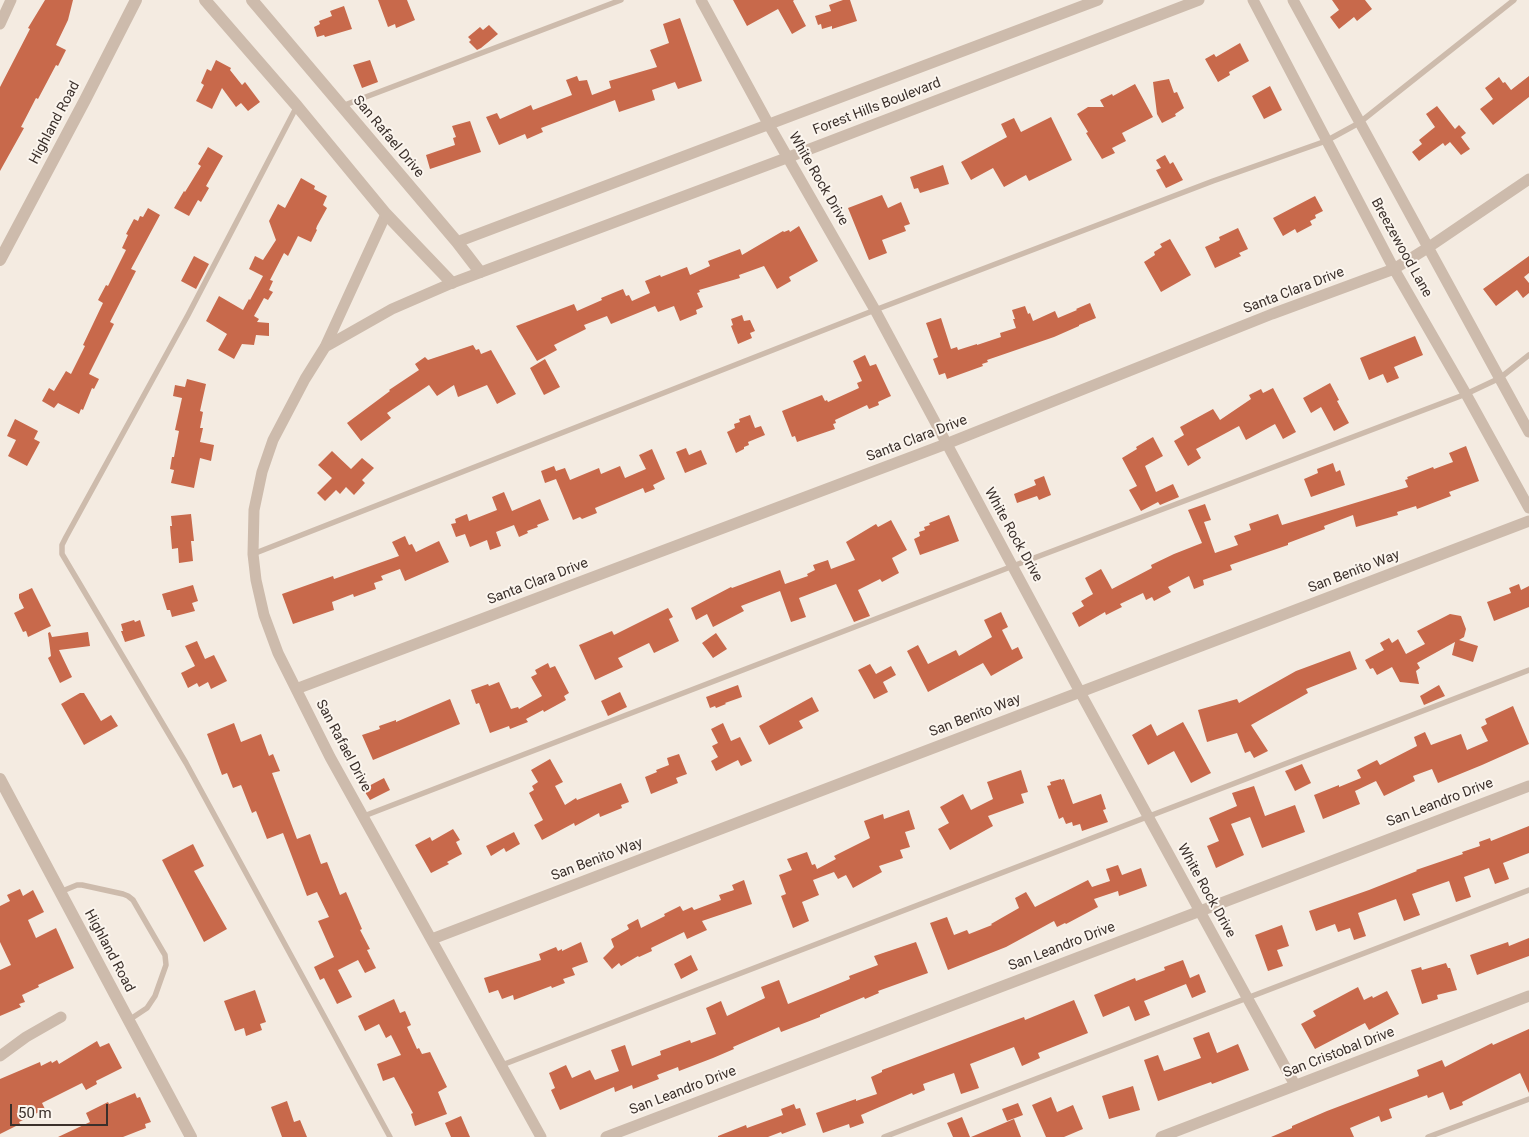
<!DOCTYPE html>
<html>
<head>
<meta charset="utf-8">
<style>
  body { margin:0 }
  #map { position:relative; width:1529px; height:1137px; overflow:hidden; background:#f4ebe1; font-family:Roboto,sans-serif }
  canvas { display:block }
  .scale { position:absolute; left:10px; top:1104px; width:98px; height:22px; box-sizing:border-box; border:2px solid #3b302b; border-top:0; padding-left:6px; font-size:15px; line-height:18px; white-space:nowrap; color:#3b302b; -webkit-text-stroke:4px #fbf5ee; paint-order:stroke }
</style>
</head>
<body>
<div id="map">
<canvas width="1529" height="1137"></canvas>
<div class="scale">50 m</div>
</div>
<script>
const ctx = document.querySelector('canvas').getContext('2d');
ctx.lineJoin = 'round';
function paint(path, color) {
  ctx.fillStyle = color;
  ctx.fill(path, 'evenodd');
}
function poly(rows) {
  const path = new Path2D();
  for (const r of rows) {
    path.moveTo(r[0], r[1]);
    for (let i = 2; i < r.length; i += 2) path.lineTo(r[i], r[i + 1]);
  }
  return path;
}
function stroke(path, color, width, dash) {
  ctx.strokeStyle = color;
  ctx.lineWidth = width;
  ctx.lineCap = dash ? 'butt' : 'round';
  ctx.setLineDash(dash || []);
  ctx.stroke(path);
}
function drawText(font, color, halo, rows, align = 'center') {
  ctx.font = font + ' Roboto,sans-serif';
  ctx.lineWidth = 4;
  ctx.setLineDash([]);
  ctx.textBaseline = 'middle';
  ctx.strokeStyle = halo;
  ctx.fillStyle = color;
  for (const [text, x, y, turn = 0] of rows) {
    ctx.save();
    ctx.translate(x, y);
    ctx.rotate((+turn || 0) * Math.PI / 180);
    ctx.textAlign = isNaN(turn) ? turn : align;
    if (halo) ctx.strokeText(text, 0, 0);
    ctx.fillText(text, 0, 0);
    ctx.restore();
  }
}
const building = poly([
  [45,0,73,0,68,20,56,45,66,50,58,66,56,65,38,99,36,98,21,127,24,128,0,171,0,87,30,29,28,28],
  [378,0,407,0,415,20,396,28,395,24,388,27],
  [733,0,794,0,793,1,806,26,792,34,778,9,747,26],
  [843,0,850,0,857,21,832,29,832,26,822,29,821,24,818,25,815,16,831,11,829,5],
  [1332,0,1365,0,1372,9,1357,21,1354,17,1339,29,1330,17,1339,10],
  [344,6,352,29,325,37,324,35,317,37,314,27,320,24,319,21,332,16,330,11],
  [680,18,702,81,678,89,675,82,652,90,655,100,619,112,615,100,541,128,543,132,527,139,525,134,499,145,486,117,497,113,500,119,531,105,533,110,572,95,566,80,577,76,579,81,587,80,592,95,611,88,609,81,657,67,650,50,669,43,663,24],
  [489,25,498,34,481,48,477,50,469,42,471,40,468,37,480,27,483,30],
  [1240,43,1249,61,1229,72,1230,75,1218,82,1205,59,1214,54,1216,57],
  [216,60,231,68,230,70,242,85,245,82,260,102,248,111,241,103,236,107,222,88,212,109,196,101,204,85,201,83,207,69,211,71],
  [370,60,378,82,362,88,353,65],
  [1529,76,1529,97,1493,125,1480,109,1493,99,1485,88,1499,77,1503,83,1505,82,1511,90],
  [1169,79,1174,93,1177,92,1184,108,1175,114,1176,116,1162,123,1157,114,1153,82],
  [1135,84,1153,117,1122,133,1126,141,1112,148,1115,153,1102,159,1086,133,1088,132,1077,114,1088,107,1104,107,1100,100,1112,94,1113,96],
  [1270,86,1282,110,1264,119,1252,96],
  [1437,106,1455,129,1459,125,1466,133,1461,137,1470,149,1461,155,1450,142,1445,146,1443,143,1419,161,1412,152,1422,144,1419,140,1435,127,1426,114],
  [1051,117,1072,160,1029,181,1026,175,1004,187,993,168,971,180,961,162,1007,137,1001,124,1014,118,1021,132],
  [470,121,481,152,430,169,426,155,455,145,453,138,456,137,452,126],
  [208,147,223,156,206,186,209,188,201,202,198,200,189,216,174,208,184,191,185,192,201,166,198,164],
  [1165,155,1170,164,1173,162,1183,180,1166,188,1156,170,1161,168,1156,160],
  [943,165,949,184,920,193,918,188,914,189,910,177],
  [301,178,315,186,314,189,327,196,323,205,327,208,317,226,316,229,317,230,311,242,298,236,288,256,284,253,270,280,273,281,269,290,273,292,268,300,264,298,254,316,259,319,257,322,269,323,269,336,256,335,254,345,242,344,234,359,218,350,227,334,206,321,219,296,243,310,249,299,250,300,263,276,249,269,255,256,263,260,276,240,269,221,278,204,285,208],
  [882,195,888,208,901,202,910,224,904,226,906,231,882,240,887,253,869,260,848,208],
  [1315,196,1323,211,1315,215,1316,218,1310,221,1312,225,1297,233,1295,229,1283,236,1273,218],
  [148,208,160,215,131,269,136,271,110,322,114,324,89,374,99,379,94,389,92,388,83,410,81,409,79,414,58,403,54,408,42,401,49,388,54,391,66,371,71,374,85,346,83,345,103,303,98,300,106,285,108,286,126,250,122,248,128,235,126,234,134,219,138,221,140,216,143,217],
  [799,226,818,261,789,277,791,281,777,289,764,266,739,275,740,278,699,290,700,292,697,293,703,307,696,310,697,314,680,321,674,306,658,312,655,306,611,324,607,316,584,325,586,329,554,345,557,350,537,361,516,326,574,304,577,311,602,300,601,298,623,289,626,296,629,295,632,301,650,293,645,281,660,275,661,277,687,267,690,275,710,266,708,261,740,249,742,255,783,231,784,232,789,230,790,232],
  [1238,228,1248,249,1239,253,1241,256,1215,268,1205,247,1220,240,1219,237],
  [1170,239,1191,275,1161,292,1144,262,1155,255,1154,252,1162,247,1160,244],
  [194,256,209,264,196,289,181,281],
  [1529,256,1529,273,1524,277,1529,283,1529,293,1523,298,1517,290,1496,306,1483,289],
  [1090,303,1096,318,1079,325,1079,326,1054,337,987,360,988,362,982,364,983,366,947,379,945,373,939,375,933,359,938,357,926,323,941,318,951,349,957,347,958,350,977,344,977,345,1001,337,1000,333,1016,328,1013,319,1015,319,1012,310,1025,306,1028,314,1030,313,1033,321,1055,311,1058,318,1077,310,1076,309],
  [742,315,744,321,750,320,755,331,750,333,752,338,738,344,731,326,733,325,731,319],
  [1415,336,1423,355,1394,367,1399,378,1387,383,1383,374,1369,380,1360,358],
  [473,345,476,350,479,349,481,354,491,350,516,394,497,404,487,385,458,397,454,385,437,396,429,385,387,413,391,418,361,441,347,423,390,391,389,390,419,370,415,364,425,357,428,360],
  [865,355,870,366,876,364,891,396,878,402,879,405,869,409,867,405,835,420,836,423,833,424,835,429,797,442,795,436,792,437,782,411,822,395,825,401,827,400,828,402,859,388,857,383,862,381,853,361],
  [545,359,560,387,544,395,530,368],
  [187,379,206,384,200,411,203,412,200,428,203,428,200,442,214,445,211,461,200,458,194,488,171,483,174,470,170,469,172,457,174,457,179,431,175,430,182,398,173,396,175,385,185,387],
  [1330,383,1339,400,1337,401,1349,423,1334,431,1321,407,1311,413,1303,398],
  [1273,388,1296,432,1283,439,1275,424,1246,440,1239,426,1196,449,1201,458,1188,466,1174,441,1184,435,1180,427,1213,409,1220,420,1251,399,1249,395,1261,389,1263,393],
  [750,415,755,428,761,426,765,435,748,442,749,445,744,447,744,449,736,453,727,432,735,428,734,424,740,422,739,419],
  [15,419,38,431,34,439,40,442,27,466,8,456,16,440,7,436],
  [1153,437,1163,456,1145,466,1156,492,1173,484,1179,497,1160,505,1158,502,1141,511,1129,490,1137,486,1122,458,1137,449,1136,447],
  [1466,446,1479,481,1449,492,1451,496,1417,509,1416,506,1397,512,1398,515,1356,527,1353,515,1324,526,1325,529,1288,543,1288,545,1230,565,1232,570,1203,580,1204,585,1194,589,1189,576,1168,587,1171,592,1154,601,1152,597,1146,600,1143,593,1120,604,1122,607,1106,615,1105,612,1079,627,1072,613,1084,606,1081,601,1093,594,1085,578,1101,569,1112,589,1152,568,1151,565,1174,554,1202,543,1188,510,1205,504,1211,520,1204,522,1215,553,1238,545,1234,536,1251,530,1249,524,1278,514,1282,525,1408,487,1405,480,1408,479,1407,477,1433,467,1434,469,1453,462,1449,453],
  [686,448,689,455,701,450,707,464,685,473,676,452],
  [652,449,665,479,653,485,655,489,645,493,643,488,595,508,597,513,582,519,580,517,573,520,556,479,545,483,541,471,554,466,556,471,565,468,570,480,599,468,601,474,620,466,625,478,646,469,639,455],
  [332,451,351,469,362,458,374,468,362,480,365,483,354,495,346,487,340,494,336,490,325,501,317,493,332,478,318,465],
  [1333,463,1336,472,1340,470,1345,485,1311,497,1304,479,1318,473,1317,469],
  [1044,476,1051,495,1039,500,1037,496,1017,503,1014,494,1036,485,1034,480],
  [504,492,512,511,540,499,549,520,537,525,538,527,527,531,528,533,519,537,514,525,496,532,501,546,490,550,487,540,470,547,465,534,456,537,451,524,456,523,455,519,467,514,469,521,497,510,492,497],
  [191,514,194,541,191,541,193,561,179,563,178,548,172,549,170,526,172,526,171,516],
  [949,515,959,541,920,555,914,539,920,536,919,532,925,530,924,527,930,525,929,523],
  [891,520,907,550,892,558,899,573,882,582,880,579,858,590,870,616,854,622,836,584,799,598,806,617,791,622,780,591,741,606,744,611,713,627,707,614,696,620,691,608,731,587,732,588,780,570,785,584,808,576,807,574,815,570,813,565,828,560,831,569,855,560,846,542,876,524,878,527],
  [405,536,409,545,412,544,416,552,439,541,449,562,405,581,400,569,381,576,383,580,374,583,376,589,354,597,353,594,332,602,334,610,293,624,282,594,333,576,334,579,399,556,392,542],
  [1519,584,1521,590,1529,586,1529,607,1494,621,1487,602,1511,593,1509,588],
  [193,585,198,601,192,603,195,611,172,617,170,610,167,610,162,594],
  [32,588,51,626,28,637,26,631,23,632,14,613,24,608,19,598,19,594],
  [668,608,673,617,669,619,679,641,654,653,649,643,618,658,623,667,595,680,579,645,612,631,614,635],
  [1001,612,1008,627,1002,630,1012,650,1018,647,1023,658,991,676,983,663,928,692,907,651,918,645,928,664,956,650,959,656,992,637,984,620],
  [1450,614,1461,616,1466,629,1464,637,1459,640,1478,646,1473,662,1452,655,1455,642,1417,663,1420,668,1416,671,1419,684,1400,682,1392,667,1377,675,1373,668,1370,669,1365,660,1384,650,1380,643,1389,638,1392,643,1398,639,1406,654,1425,644,1417,631],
  [134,620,135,622,140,620,145,636,125,642,121,631,123,631,121,624],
  [50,632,52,637,88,632,90,646,59,650,72,677,60,683,48,658,51,656,48,633],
  [716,633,727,649,713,658,702,643],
  [197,641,205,659,214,655,227,681,211,689,208,682,199,687,197,683,188,688,181,673,195,666,185,646],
  [1350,651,1357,669,1306,689,1308,693,1251,725,1268,751,1254,758,1250,751,1245,753,1237,733,1207,742,1198,710,1237,699,1239,703,1296,671],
  [548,663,550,668,555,666,569,693,564,696,566,700,544,712,543,710,526,719,528,722,510,729,509,726,490,733,479,703,476,704,471,690,488,684,489,686,499,682,511,709,518,707,519,709,542,696,531,677,537,674,535,670],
  [870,664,876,674,891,666,896,675,883,682,888,692,874,699,858,670],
  [738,685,742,697,725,703,726,704,716,708,715,706,710,708,706,697],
  [1439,685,1445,696,1424,705,1420,696],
  [620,692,627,707,608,716,601,701],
  [80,693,84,693,101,721,111,715,118,726,84,745,61,704],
  [812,697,819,711,799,721,803,728,769,745,759,726],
  [450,699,460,724,373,760,362,735,380,729,379,726,396,720,396,722],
  [1513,706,1529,744,1482,765,1438,783,1432,769,1413,776,1415,781,1384,796,1376,781,1355,791,1360,804,1323,819,1314,795,1339,785,1339,787,1361,778,1357,770,1377,760,1380,765,1417,746,1414,737,1425,732,1431,745,1461,734,1467,750,1488,741,1481,727,1487,724,1485,719],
  [1183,722,1211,773,1191,783,1174,751,1148,765,1132,735,1151,724,1157,736],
  [234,723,241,742,261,734,269,756,273,754,280,771,272,773,297,839,310,834,321,864,327,862,340,895,346,892,362,929,360,930,370,949,367,950,376,968,365,973,358,960,338,970,352,997,337,1004,324,978,320,980,314,967,334,957,318,921,329,917,317,892,307,896,283,833,267,839,256,811,252,813,241,785,233,788,227,773,222,775,207,734],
  [723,723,731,741,740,737,752,761,741,766,738,760,716,771,711,761,718,757,712,746,718,743,711,729],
  [679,754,687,774,676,778,678,783,651,794,645,777,657,772,656,770,669,765,667,758],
  [550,759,563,782,555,786,565,805,576,798,577,800,621,783,629,802,621,805,622,808,600,817,599,813,575,826,574,823,542,840,534,825,543,820,529,793,534,790,532,786,538,782,531,770],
  [1302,764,1311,783,1295,791,1285,771],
  [1021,770,1028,792,1021,794,1024,803,988,816,993,826,950,850,938,829,949,823,940,807,963,794,971,810,993,799,987,782],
  [384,778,390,790,370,800,363,789],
  [1061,779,1061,780,1064,779,1073,804,1101,794,1106,809,1103,810,1108,822,1082,831,1080,824,1073,826,1072,822,1066,824,1063,817,1059,819,1047,786,1051,785,1050,782],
  [1254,786,1265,816,1295,805,1305,832,1262,848,1250,817,1231,824,1244,855,1216,868,1207,846,1219,841,1209,818,1237,806,1232,793],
  [909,810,915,829,905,832,910,847,900,850,903,858,879,866,882,872,853,888,846,875,838,879,834,872,813,880,819,895,802,902,809,921,793,928,781,896,786,894,779,875,792,870,787,859,807,852,812,865,815,864,817,869,836,859,834,856,870,838,864,821,883,814,884,819],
  [1529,826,1529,853,1503,863,1509,879,1495,884,1489,868,1464,877,1471,897,1456,902,1449,881,1412,894,1420,915,1404,921,1396,899,1358,913,1366,936,1354,940,1350,928,1338,932,1335,924,1316,931,1309,911,1369,890,1417,871,1416,870,1463,854,1462,852,1480,846,1479,842,1490,838,1491,841],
  [453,829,460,840,456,842,462,854,447,862,449,864,431,873,415,845,430,837,432,841],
  [514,832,520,844,506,852,504,848,491,856,486,846],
  [193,844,204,866,194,871,227,929,204,942,162,860],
  [1118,865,1122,875,1141,868,1147,886,1119,896,1118,891,1094,899,1098,907,1066,924,1065,923,1057,927,1054,921,1006,947,948,970,930,923,947,917,954,935,967,930,969,934,992,925,991,924,1019,908,1015,898,1026,892,1035,907,1088,880,1092,887,1110,881,1106,869],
  [744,880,752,904,702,921,707,930,687,939,684,932,651,948,652,951,639,957,638,956,621,966,619,963,612,969,603,958,614,947,611,939,629,929,627,925,638,919,641,928,665,916,664,914,680,906,683,911,692,907,694,910,721,900,719,895,734,890,732,885],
  [20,889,23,896,33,890,44,912,28,920,36,938,56,928,74,968,38,985,39,987,22,995,25,1002,19,1004,21,1007,0,1016,0,970,11,965,0,942,0,906,10,901,7,895],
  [1282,925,1289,946,1277,950,1283,966,1268,971,1255,935],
  [1529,938,1529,956,1477,975,1470,955,1508,942,1509,946],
  [581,942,588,962,572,968,575,975,563,979,565,983,552,988,551,986,514,1000,513,995,502,999,498,990,489,993,484,978,541,960,539,954,556,947,558,951,562,949,562,951],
  [916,942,928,973,878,991,879,993,865,999,864,997,820,1015,820,1017,781,1032,779,1027,733,1047,734,1049,713,1058,679,1071,678,1067,657,1075,659,1079,633,1089,632,1085,615,1092,614,1087,560,1110,551,1090,555,1088,549,1073,566,1065,572,1078,590,1070,595,1080,619,1071,611,1050,625,1045,632,1066,661,1055,660,1051,690,1040,691,1043,716,1034,706,1008,721,1001,727,1016,765,998,761,987,779,980,788,1004,823,990,850,979,849,976,878,965,874,956],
  [691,955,698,970,681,979,674,964],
  [1183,960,1190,978,1199,974,1206,992,1192,998,1186,984,1144,1001,1150,1015,1135,1021,1129,1006,1103,1017,1094,995,1135,978,1136,981,1165,970,1164,967],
  [1446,963,1448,968,1450,968,1457,990,1437,995,1438,999,1422,1004,1411,970,1421,967,1422,970],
  [1358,987,1364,1000,1372,996,1373,998,1387,991,1399,1014,1369,1030,1365,1023,1315,1049,1301,1024,1316,1016,1313,1011],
  [255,990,266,1022,260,1024,262,1030,246,1036,244,1028,235,1031,224,1001],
  [394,999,400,1013,405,1011,411,1025,407,1027,417,1049,419,1048,422,1054,430,1052,447,1087,438,1092,447,1114,415,1126,411,1114,413,1113,394,1077,383,1081,377,1064,401,1055,391,1035,386,1038,379,1024,365,1031,358,1016],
  [1074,1000,1088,1033,1038,1053,1040,1058,1022,1066,1014,1047,970,1064,979,1088,961,1094,954,1073,923,1084,925,1090,913,1095,912,1093,861,1115,864,1123,850,1128,849,1124,823,1133,816,1113,856,1099,856,1101,877,1094,871,1077,882,1072,882,1070,1024,1017,1025,1020],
  [1529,1029,1529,1093,1520,1073,1462,1102,1463,1105,1450,1110,1443,1092,1428,1098,1427,1095,1389,1109,1392,1118,1381,1122,1379,1116,1350,1128,1354,1137,1271,1137,1292,1128,1292,1126,1327,1111,1419,1076,1417,1070,1442,1060,1445,1067,1492,1043,1493,1045],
  [1209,1032,1217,1053,1238,1044,1249,1070,1212,1084,1211,1082,1158,1101,1144,1060,1158,1055,1164,1071,1201,1058,1193,1038],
  [97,1041,100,1047,109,1043,122,1068,96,1081,97,1084,86,1090,82,1083,42,1103,45,1109,19,1122,20,1124,0,1134,0,1079,40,1062,41,1066,51,1061,52,1063,57,1060,59,1064],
  [1133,1086,1140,1110,1109,1119,1102,1096],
  [135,1093,137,1098,140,1097,151,1122,145,1124,146,1128,123,1137,58,1137,90,1122,86,1113,108,1102,109,1104],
  [1051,1097,1057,1112,1073,1105,1083,1129,1064,1137,1046,1137,1032,1105],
  [287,1101,294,1122,300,1120,307,1137,282,1137,271,1107],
  [1018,1103,1023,1115,1007,1121,1002,1109],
  [794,1104,796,1109,800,1108,806,1125,782,1134,781,1132,768,1137,718,1137,718,1136,746,1125,747,1128,783,1115,781,1109],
  [461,1116,470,1137,451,1137,445,1123],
  [962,1117,970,1137,953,1137,947,1123],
  [1014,1119,1021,1137,971,1137]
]);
const service = poly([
  [297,106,188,315,66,537,62,545,62,554,186,763,390,1137],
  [342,106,621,0],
  [253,554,875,310,1213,181,1326,141,1359,123,1514,0],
  [364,816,1013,566,1466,394,1500,378,1529,355],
  [60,892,77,885,82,885,123,894,128,896,133,900,162,950,165,955,166,965,155,996,147,1008,129,1020],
  [502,1065,1529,670],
  [884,1137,1529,890],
  [1428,1137,1529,1099]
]);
const minor = poly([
  [701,0,769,125,875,310,1080,692,1295,1085],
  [1253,0,1394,269,1466,394,1529,508],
  [1293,0,1529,432],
  [0,24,11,0],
  [386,214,325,347,305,379,273,440,262,472,254,510,253,554,256,580,264,615,278,653,330,757,541,1137],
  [457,242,1098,0],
  [325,347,392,309,452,283,789,157,1199,0],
  [296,689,946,444,1272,314,1394,269,1429,247,1529,179],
  [432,939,1529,521],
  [0,1056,26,1037,61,1017],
  [606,1137,1529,786],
  [1161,1137,1529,996]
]);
const tertiary = poly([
  [205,0,297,106,386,214,452,283],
  [252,0,457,242,480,272],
  [0,260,85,100,136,0],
  [0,779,191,1137]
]);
const streetNames = [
  ["Forest Hills Boulevard",877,107,-21],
  ["Highland Road",55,123,-62],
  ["San Rafael Drive",388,137,50],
  ["White Rock Drive",818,179,60],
  ["Breezewood Lane",1401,248,61],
  ["Santa Clara Drive",1294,291,-21],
  ["Santa Clara Drive",917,439,-21],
  ["White Rock Drive",1013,535,61],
  ["San Benito Way",1354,572,-21],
  ["Santa Clara Drive",538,582,-21],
  ["San Benito Way",975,716,-21],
  ["San Rafael Drive",343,746,62],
  ["San Leandro Drive",1440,803,-21],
  ["San Benito Way",597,860,-21],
  ["White Rock Drive",1206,891,61],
  ["San Leandro Drive",1062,947,-21],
  ["Highland Road",109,951,62],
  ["San Cristobal Drive",1339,1053,-21],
  ["San Leandro Drive",683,1091,-21]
];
paint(building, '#c8694b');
stroke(service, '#cdbbac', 5.5);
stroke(minor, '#cdbbac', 11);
stroke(tertiary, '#cdbbac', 12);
drawText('14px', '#3b302b', '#fbf5ee', streetNames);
</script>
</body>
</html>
